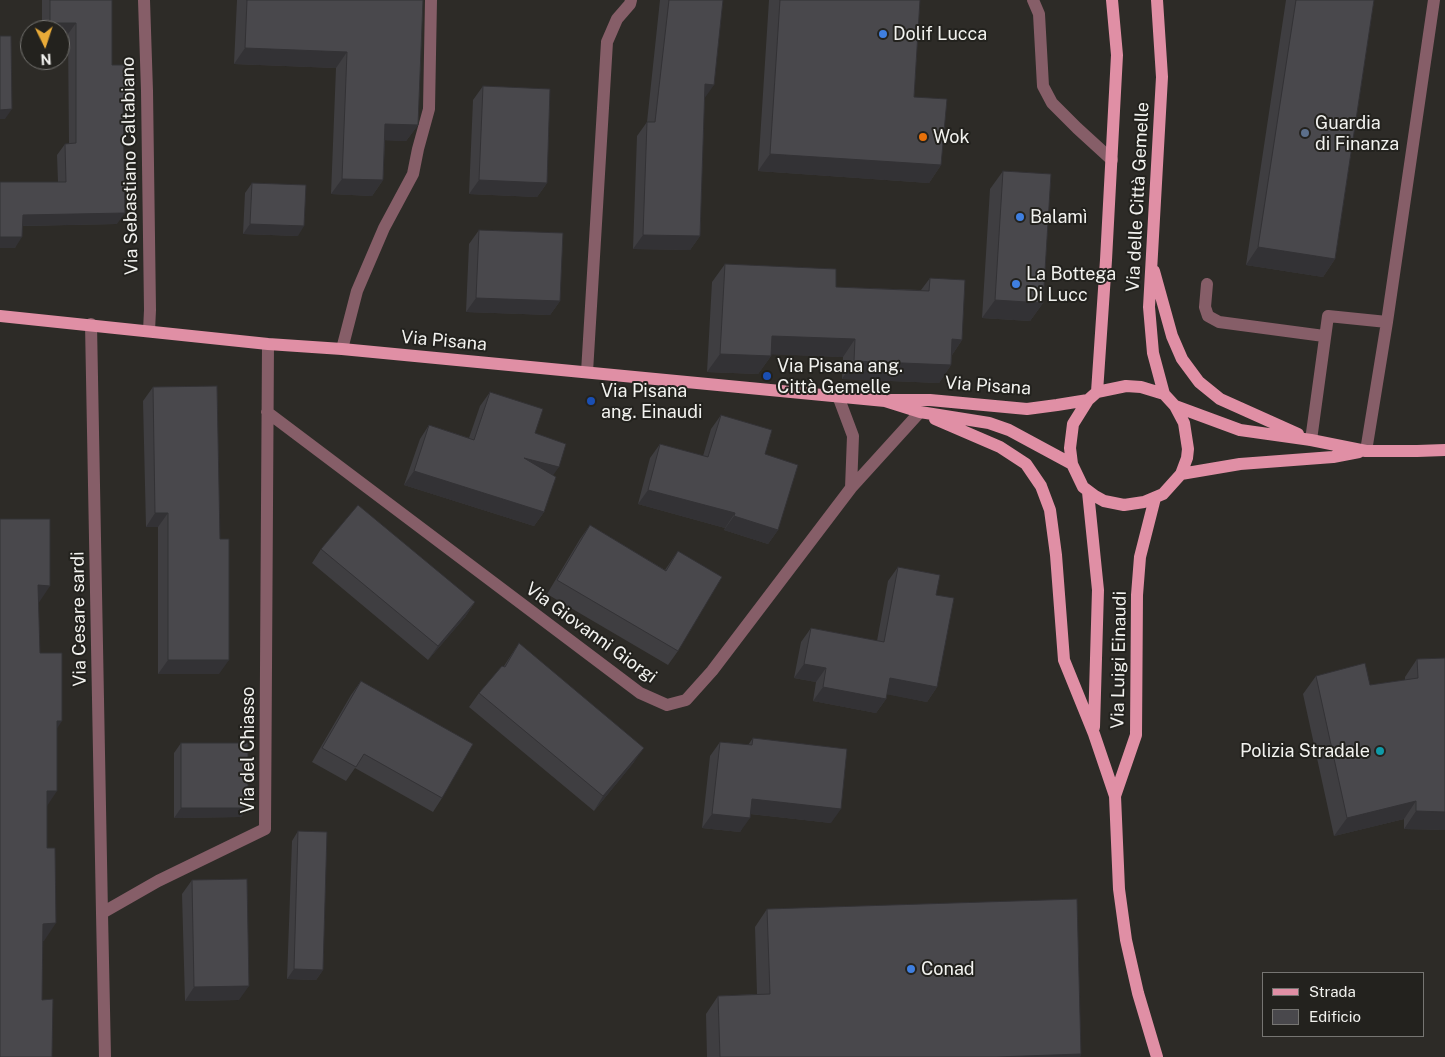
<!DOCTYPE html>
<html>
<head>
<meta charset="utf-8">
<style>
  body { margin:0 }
  #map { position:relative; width:1445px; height:1057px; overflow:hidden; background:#2d2b27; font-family:"Public Sans",sans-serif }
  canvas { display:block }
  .legend { position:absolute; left:1262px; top:972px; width:162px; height:65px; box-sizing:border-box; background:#23221e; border:1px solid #767572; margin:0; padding:6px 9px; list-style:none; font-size:15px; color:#f2f2ef }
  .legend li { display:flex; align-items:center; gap:10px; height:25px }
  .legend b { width:25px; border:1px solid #767572 }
  .north { position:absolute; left:20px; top:20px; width:50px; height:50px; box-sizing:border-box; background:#23221e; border:1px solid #767572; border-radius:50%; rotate:176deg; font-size:14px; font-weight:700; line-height:20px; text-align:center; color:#f2f2ef }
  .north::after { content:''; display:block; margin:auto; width:18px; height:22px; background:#e9ab38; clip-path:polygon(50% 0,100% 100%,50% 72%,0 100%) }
</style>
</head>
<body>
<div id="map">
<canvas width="1445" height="1057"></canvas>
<ul class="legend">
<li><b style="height:6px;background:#e08fa5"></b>Strada</li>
<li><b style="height:14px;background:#49484c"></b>Edificio</li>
</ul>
<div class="north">N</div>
</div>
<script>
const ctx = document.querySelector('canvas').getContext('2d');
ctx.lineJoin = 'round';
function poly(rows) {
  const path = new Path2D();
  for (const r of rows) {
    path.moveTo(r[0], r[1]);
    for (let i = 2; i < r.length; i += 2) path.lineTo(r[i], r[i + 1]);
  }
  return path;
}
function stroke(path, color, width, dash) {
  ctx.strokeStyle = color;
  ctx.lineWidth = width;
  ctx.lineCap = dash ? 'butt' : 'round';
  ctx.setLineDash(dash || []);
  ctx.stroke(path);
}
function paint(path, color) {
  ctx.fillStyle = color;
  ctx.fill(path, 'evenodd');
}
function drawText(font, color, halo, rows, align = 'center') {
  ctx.font = font + ' "Public Sans",sans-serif';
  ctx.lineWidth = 4;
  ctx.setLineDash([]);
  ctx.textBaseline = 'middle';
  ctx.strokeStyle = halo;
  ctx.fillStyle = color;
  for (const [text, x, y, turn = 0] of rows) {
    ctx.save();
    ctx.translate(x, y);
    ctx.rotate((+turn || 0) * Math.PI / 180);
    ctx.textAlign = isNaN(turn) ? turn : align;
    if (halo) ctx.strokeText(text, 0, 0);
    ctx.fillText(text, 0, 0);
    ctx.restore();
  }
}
const minor = poly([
  [144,0,147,91,150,310,149,331],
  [1033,0,1039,14,1043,86,1052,103,1077,128,1112,160],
  [1207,284,1205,307,1208,316,1219,322,1324,336],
  [91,324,102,913],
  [342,349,357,291,384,228,413,174,418,149,429,109,431,0],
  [587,372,607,42,617,19,630,4,631,0],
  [838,396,853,436,851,488],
  [267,412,640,693,667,705,686,700,712,671,851,488,920,412],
  [1311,440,1328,316,1387,322],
  [1366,451,1387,322,1434,0],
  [105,1057,102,913,158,881,265,829,268,344]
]);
const major = poly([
  [1157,0,1162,77,1149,307,1153,353,1164,394],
  [1154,271,1172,336,1182,359,1199,382,1220,399,1298,434],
  [0,316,268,344,342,349,885,401,920,412,989,423,1009,430,1072,464],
  [1126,386,1141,387,1164,394,1175,406,1184,423,1188,449,1187,458,1181,474,1163,494,1144,502,1124,505,1104,501,1095,496,1083,487,1072,464,1070,448,1073,424,1088,400,1097,392,1126,386],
  [1097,392,1106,260,1117,55,1112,0],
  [891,400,930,400,1027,409,1057,405,1088,400],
  [1175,406,1240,430,1311,440,1366,451,1417,451,1445,450],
  [935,419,1000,447,1026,464,1041,486,1050,510,1056,555,1064,660,1094,734,1115,796],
  [1181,474,1240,464,1333,457,1359,452],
  [1088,492,1098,590,1094,727],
  [1155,498,1140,557,1137,595,1136,735,1115,796,1119,889,1126,940,1138,993,1157,1057]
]);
const wall = poly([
  [42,0,112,0,112,65,130,101,123,110,117,224,23,226,15,248,0,248,58,182,57,155,65,144,69,144,68,34,60,30,42,30],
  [237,0,423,0,418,125,406,141,385,140,383,180,372,196,331,194,336,68,234,64],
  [660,0,723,0,704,99,700,236,690,250,633,249,637,136,647,122],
  [769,0,920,0,914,97,941,165,929,183,758,171],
  [1286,0,1374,0,1335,259,1323,277,1246,265],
  [483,86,547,183,537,197,469,194,473,100],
  [1003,171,1043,303,1030,321,982,318,990,189],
  [252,183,298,236,243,234,245,193],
  [479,230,560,301,550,315,466,312,469,244],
  [725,264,836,287,921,290,930,278,962,340,952,355,951,365,939,383,842,379,843,357,771,354,771,356,758,374,707,372,712,282],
  [153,387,219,674,158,674,158,527,146,527,143,401],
  [490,392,535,433,553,475,544,512,534,526,404,485,420,439,429,425,469,438,480,406],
  [721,415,765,454,778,530,768,544,724,530,725,528,638,504,650,458,660,444,703,456,711,429],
  [590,525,665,570,678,551,678,651,668,665,547,594,580,539],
  [321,549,475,602,465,617,428,660,312,563],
  [898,567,936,595,937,687,927,702,887,694,886,699,876,713,813,701,816,682,794,678,801,642,811,628,877,641,888,581],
  [519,643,634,762,594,811,469,707,479,693,504,666],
  [1445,658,1445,830,1404,829,1404,819,1334,836,1303,694,1316,676,1370,685,1405,680,1405,677,1417,659],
  [361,681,442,798,433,812,355,768,346,781,312,762,351,695],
  [753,738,831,823,750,814,740,832,702,828,710,756,720,742,748,745],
  [181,743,248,808,241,817,174,818,174,753],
  [298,831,323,970,316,980,287,979,292,841],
  [192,880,239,1000,185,1001,182,894],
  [767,909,1081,1054,1080,1057,707,1057,706,1014,718,996,757,994,755,927]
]);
const shadedWall = poly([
  [50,23,76,23,68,34,60,34,60,30,45,30],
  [245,48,347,52,336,68,234,64],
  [705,84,714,85,704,99],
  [123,101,130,101,122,112],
  [12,109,5,119,0,119,0,110],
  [385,124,418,125,406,141,374,140],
  [770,154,941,165,929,183,758,171],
  [342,179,383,180,372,196,331,194],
  [479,180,547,183,537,197,469,194],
  [125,213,117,224,15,226,23,215],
  [250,224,304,226,298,236,243,234],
  [643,235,700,236,690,250,633,249],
  [0,237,22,237,15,248,0,248],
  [1258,247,1335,259,1323,277,1246,265],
  [476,298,560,301,550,315,466,312],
  [995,300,1043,303,1030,321,982,318],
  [772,336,855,339,843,357,759,354],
  [952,339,962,340,950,358],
  [720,354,771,356,758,374,707,372],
  [854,361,951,365,939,383,842,379],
  [524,458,559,467,549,481],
  [414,471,544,512,534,526,404,485],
  [648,490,735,513,725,528,638,504],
  [155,513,168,513,158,527,146,527],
  [734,516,778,530,768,544,724,530],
  [38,585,50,586,38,604],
  [475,602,465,617,428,660,438,646],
  [168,660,229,660,219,674,158,674],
  [804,664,826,668,816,682,794,678],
  [890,678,937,687,927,702,880,693],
  [823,687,886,699,876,713,813,701],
  [57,721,62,721,50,739],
  [644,748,634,762,594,811,603,796],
  [47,791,57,791,45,809],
  [752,799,841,809,831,823,742,813],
  [1416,801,1404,819,1334,836,1347,818],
  [181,808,248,808,241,817,174,818],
  [1416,811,1445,812,1445,830,1404,829],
  [712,814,750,818,740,832,702,828],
  [56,923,44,941,30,942,43,924],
  [294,969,323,970,316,980,287,979],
  [249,986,239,1000,185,1001,194,987],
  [1081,1054,1080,1057,997,1057]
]);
const building = poly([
  [50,0,112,0,112,65,129,65,130,101,123,101,125,213,23,215,22,237,0,237,0,182,66,182,65,144,76,143,76,23,50,23,50,0],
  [247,0,423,0,418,125,385,124,383,180,342,179,347,52,245,48,247,0],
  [669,0,723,0,714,85,705,84,700,236,643,235,647,122,655,122,669,0],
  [780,0,920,0,914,97,947,99,941,165,770,154,780,0],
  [1296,0,1374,0,1335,259,1258,247,1296,0],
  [0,36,11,36,12,109,0,110,0,36],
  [483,86,550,89,547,183,479,180,483,86],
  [1003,171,1051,174,1043,303,995,300,1003,171],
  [252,183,306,185,304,226,250,224,252,183],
  [479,230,563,233,560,301,476,298,479,230],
  [725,264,836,269,836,287,929,291,930,278,965,280,962,340,952,339,951,365,854,361,855,339,772,336,771,356,720,354,725,264],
  [217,386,220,539,229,539,229,660,168,660,168,513,155,513,153,387,217,386],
  [490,392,543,409,535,433,566,444,559,467,524,458,556,477,544,512,414,471,429,425,474,440,490,392],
  [721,415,772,430,765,454,798,465,778,530,734,516,735,513,648,490,660,444,708,457,721,415],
  [358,505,475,602,438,646,321,549,358,505],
  [0,519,50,519,50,586,38,585,40,653,62,653,62,721,57,721,57,791,47,791,47,848,55,848,56,923,43,924,42,1000,53,999,52,1057,0,1057,0,519],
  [590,525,666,571,678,551,722,577,678,651,557,580,590,525],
  [898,567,940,575,936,595,954,598,937,687,890,678,886,699,823,687,826,668,804,664,811,628,884,642,898,567],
  [519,643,644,748,603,796,479,693,502,666,505,667,519,643],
  [1445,658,1445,812,1416,811,1416,801,1347,818,1316,676,1365,663,1370,685,1418,678,1417,659,1445,658],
  [361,681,473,744,442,798,364,754,356,767,322,748,361,681],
  [753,738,847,749,841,809,752,799,750,818,712,814,720,742,752,745,753,738],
  [181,743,248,743,248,808,181,808,181,743],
  [298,831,327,832,323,970,294,969,298,831],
  [247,879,249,986,194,987,192,880,247,879],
  [1077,899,1081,1054,997,1057,720,1057,718,996,770,994,767,909,1077,899]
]);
const markers = [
  [883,34,5,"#3f7fe0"],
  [1305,133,5,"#5c6f8a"],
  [923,137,5,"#e8710a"],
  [1020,217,5,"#3f7fe0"],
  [1016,284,5,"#3f7fe0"],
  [767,376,5,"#1a4fb4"],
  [591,401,5,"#1a4fb4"],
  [1380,751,5,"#0f9aa8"],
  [911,969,5,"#3f7fe0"]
];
const poiNames = [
  ["Dolif Lucca",893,34],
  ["Guardia",1315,123],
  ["di Finanza",1315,144],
  ["Wok",933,137],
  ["Balamì",1030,217],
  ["La Bottega",1026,274],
  ["Di Lucc",1026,295],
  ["Via Pisana ang.",777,366],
  ["Città Gemelle",777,387],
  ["Via Pisana",601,391],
  ["ang. Einaudi",601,412],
  ["Polizia Stradale",1370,751,"right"],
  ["Conad",921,969]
];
const streetNames = [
  ["Via Sebastiano Caltabiano",130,166,-91],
  ["Via delle Città Gemelle",1138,197,-87],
  ["Via Pisana",444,341,5],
  ["Via Pisana",988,386,4],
  ["Via Cesare sardi",79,619,-91],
  ["Via Giovanni Giorgi",591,633,36],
  ["Via Luigi Einaudi",1119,660,-89],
  ["Via del Chiasso",248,750,-90]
];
stroke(minor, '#865e68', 12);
stroke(major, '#e08fa5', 12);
paint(wall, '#3f3e41');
paint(shadedWall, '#333235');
paint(building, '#49484c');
stroke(building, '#333235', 1);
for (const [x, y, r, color] of markers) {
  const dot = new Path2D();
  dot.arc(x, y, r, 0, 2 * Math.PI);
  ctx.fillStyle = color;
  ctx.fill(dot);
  stroke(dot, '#23221e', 2);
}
drawText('18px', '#f2f2ef', '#23221e', poiNames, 'left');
drawText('18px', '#f2f2ef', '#23221e', streetNames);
</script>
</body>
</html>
